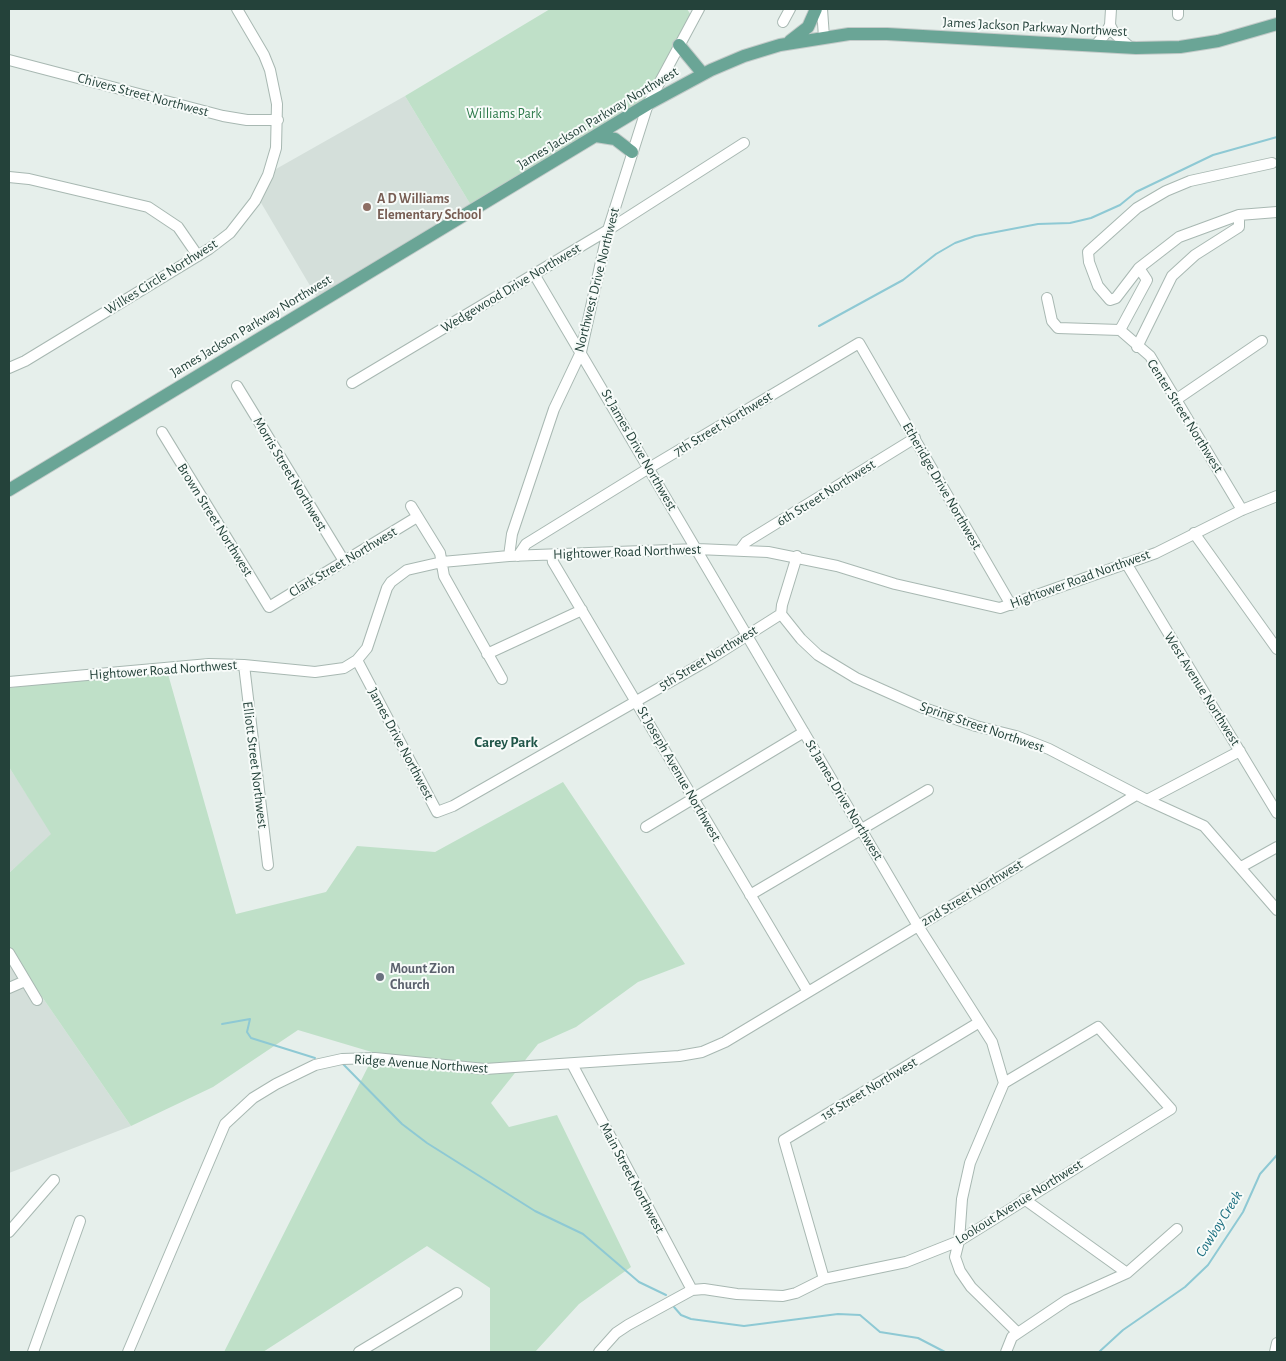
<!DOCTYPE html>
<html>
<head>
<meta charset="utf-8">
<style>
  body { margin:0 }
  #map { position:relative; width:1286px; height:1361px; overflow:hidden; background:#e6efeb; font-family:"Alegreya Sans",sans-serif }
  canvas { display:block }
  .frame { position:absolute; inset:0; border:10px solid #24423a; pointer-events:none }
</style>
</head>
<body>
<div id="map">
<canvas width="1286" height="1361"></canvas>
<div class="frame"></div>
</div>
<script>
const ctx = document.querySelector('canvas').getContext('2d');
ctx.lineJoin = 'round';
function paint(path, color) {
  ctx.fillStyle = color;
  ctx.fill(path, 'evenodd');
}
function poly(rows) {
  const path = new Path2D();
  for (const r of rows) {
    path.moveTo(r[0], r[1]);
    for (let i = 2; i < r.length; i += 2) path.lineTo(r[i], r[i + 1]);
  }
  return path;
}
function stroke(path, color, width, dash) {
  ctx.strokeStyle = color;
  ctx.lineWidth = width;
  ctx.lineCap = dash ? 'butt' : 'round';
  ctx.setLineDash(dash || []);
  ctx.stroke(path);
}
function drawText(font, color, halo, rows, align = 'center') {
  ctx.font = font + ' "Alegreya Sans",sans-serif';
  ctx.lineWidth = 4;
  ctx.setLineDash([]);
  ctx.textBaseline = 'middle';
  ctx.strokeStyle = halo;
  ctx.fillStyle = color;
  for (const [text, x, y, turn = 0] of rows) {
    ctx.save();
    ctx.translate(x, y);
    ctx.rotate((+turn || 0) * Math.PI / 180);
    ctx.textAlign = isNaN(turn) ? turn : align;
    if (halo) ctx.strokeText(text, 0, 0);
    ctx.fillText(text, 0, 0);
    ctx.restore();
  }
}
const built = poly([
  [405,96,475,212,322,306,260,201,276,169],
  [9,767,52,834,9,873],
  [9,949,131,1126,9,1173]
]);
const green = poly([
  [550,9,687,9,693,18,648,103,475,212,405,96],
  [166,667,236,914,326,892,357,846,435,852,563,782,685,964,638,982,576,1027,538,1044,491,1103,509,1127,557,1115,631,1267,579,1304,535,1352,490,1352,490,1288,427,1246,263,1352,224,1352,375,1053,298,1030,213,1087,131,1126,9,949,9,873,51,834,9,767,9,688]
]);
const stream = poly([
  [819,326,903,280,936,254,955,243,975,236,1038,224,1070,223,1091,218,1120,205,1136,192,1213,155,1277,137],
  [222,1024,250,1019,247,1032,251,1038,315,1058],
  [342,1063,402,1124,427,1143,535,1211,583,1234,639,1282,666,1295],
  [674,1307,681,1315,691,1319,744,1326,838,1314,860,1315,880,1332,918,1338,945,1352],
  [1099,1352,1123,1330,1185,1287,1208,1265,1243,1212,1260,1174,1277,1155]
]);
const minor = poly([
  [822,9,824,37],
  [1178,9,1178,15],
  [783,22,790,9],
  [1110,25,1114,33,1131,48],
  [1095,46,1106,33,1110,25,1111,9],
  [9,60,223,116,247,120,278,120],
  [9,177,29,179,148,207,178,227,198,256],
  [1139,268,1116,298,1110,300,1098,286,1089,262,1088,252,1137,208,1166,191,1190,181,1272,163],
  [534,274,918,926,992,1042,1004,1083,970,1163,962,1199,959,1241,955,1257,960,1271,971,1287,1018,1333],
  [1047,298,1052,321,1058,328,1120,330,1150,356,1242,510],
  [1120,330,1147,280,1139,268,1179,237,1239,215,1277,212],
  [1137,347,1172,276,1195,255,1239,227,1239,215],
  [9,368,25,361,209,249,230,233,255,201,268,175,276,148,277,104,270,70,264,55,237,9],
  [352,383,608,230,744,143],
  [237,386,344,561],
  [1177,399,1262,341],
  [162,432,269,607,417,517],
  [411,506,440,553,444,576,502,679],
  [1194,533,1277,649],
  [740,550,746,542,915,438],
  [552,555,553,562,808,992],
  [509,556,512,534,554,409,581,352,608,230,648,104,699,9],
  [518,556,526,544,649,468,859,343,1011,605],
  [797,556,782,605,781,614,801,639,818,655,856,678,921,707,976,726,1016,736,1049,749,1147,800,1204,826,1277,910],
  [1126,563,1277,813],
  [487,654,582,610],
  [357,660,437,812,453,806,710,659,781,614],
  [244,665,268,865],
  [9,682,209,664,244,665,315,672,344,668,357,660,367,648,387,588,391,582,407,570,442,562,509,556,697,549,768,552,837,566,895,584,1000,608,1156,553,1242,510,1277,496],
  [1147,800,1240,751],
  [646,827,804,732],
  [1241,867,1277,847],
  [750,895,928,790],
  [9,953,37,1000],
  [9,988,25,981],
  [572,1064,692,1290],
  [1024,1199,1127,1273],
  [9,1232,54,1180],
  [824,1279,784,1140,978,1023],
  [33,1352,80,1221],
  [128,1352,225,1124,253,1098,276,1084,315,1065,342,1059,375,1058,485,1069,679,1056,702,1052,725,1042,1136,795],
  [359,1352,457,1293],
  [599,1352,616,1333,628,1325,692,1290,704,1289,737,1294,783,1296,796,1293,824,1279,906,1262,959,1241,1171,1109,1098,1027,1004,1083],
  [1006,1352,1012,1337,1067,1300,1127,1273,1177,1229],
  [1275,1352,1277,1343]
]);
const major = poly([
  [790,41,808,27,816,9],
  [679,45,703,74],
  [596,136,615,139,632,152],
  [9,490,648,104,711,70,744,56,780,45,849,34,887,34,1136,48,1180,47,1218,41,1277,24]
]);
const markers = [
  [367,207,5,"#8d6e63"],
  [380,977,5,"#6b7280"]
];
const streetNames = [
  ["James Jackson Parkway Northwest",1035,27,3],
  ["Chivers Street Northwest",143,95,15],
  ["James Jackson Parkway Northwest",598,118,-31],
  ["Wilkes Circle Northwest",161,277,-32],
  ["Northwest Drive Northwest",597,280,-76],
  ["Wedgewood Drive Northwest",511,288,-31],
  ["James Jackson Parkway Northwest",251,326,-31],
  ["Center Street Northwest",1185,416,58],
  ["7th Street Northwest",723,424,-31],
  ["St James Drive Northwest",639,450,60],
  ["Morris Street Northwest",290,474,59],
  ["Etheridge Drive Northwest",942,486,60],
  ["6th Street Northwest",826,493,-32],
  ["Brown Street Northwest",215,520,58],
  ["Hightower Road Northwest",627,552,-2],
  ["Clark Street Northwest",343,562,-31],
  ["Hightower Road Northwest",1080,579,-20],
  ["5th Street Northwest",708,658,-31],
  ["Hightower Road Northwest",163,670,-4],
  ["West Avenue Northwest",1202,689,58],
  ["Spring Street Northwest",982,727,19],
  ["James Drive Northwest",401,744,62],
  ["Elliott Street Northwest",255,765,83],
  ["St Joseph Avenue Northwest",679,774,60],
  ["St James Drive Northwest",844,800,59],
  ["2nd Street Northwest",972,893,-31],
  ["Ridge Avenue Northwest",421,1064,4],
  ["1st Street Northwest",869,1089,-31],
  ["Main Street Northwest",632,1178,62],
  ["Lookout Avenue Northwest",1019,1202,-32]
];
const parkNames = [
  ["Williams Park",504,114]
];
const educationNames = [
  ["A D Williams",377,199],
  ["Elementary School",377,215]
];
const worshipNames = [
  ["Mount Zion",390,969],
  ["Church",390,985]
];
const neighbourhoodNames = [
  ["Carey Park",506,742]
];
const waterNames = [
  ["Cowboy Creek",1219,1224,-58]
];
paint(built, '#d4dfda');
paint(green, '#bfe0c8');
stroke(stream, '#8ec9d4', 2);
stroke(minor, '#a8b8b2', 12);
stroke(major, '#c2cac8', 14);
stroke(minor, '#fff', 10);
stroke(major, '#6aa596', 12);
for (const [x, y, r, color] of markers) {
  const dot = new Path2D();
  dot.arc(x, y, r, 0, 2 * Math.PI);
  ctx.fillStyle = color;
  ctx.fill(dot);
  stroke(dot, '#f7fbf9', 2);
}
drawText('14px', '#24423a', '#f7fbf9', streetNames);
drawText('14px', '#2d7a4b', '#f7fbf9', parkNames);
drawText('bold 14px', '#785e54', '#f7fbf9', educationNames, 'left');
drawText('bold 14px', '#5b616d', '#f7fbf9', worshipNames, 'left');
drawText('bold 15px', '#1f5548', '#f7fbf9', neighbourhoodNames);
drawText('italic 15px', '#1c6f80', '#f7fbf9', waterNames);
</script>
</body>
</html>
